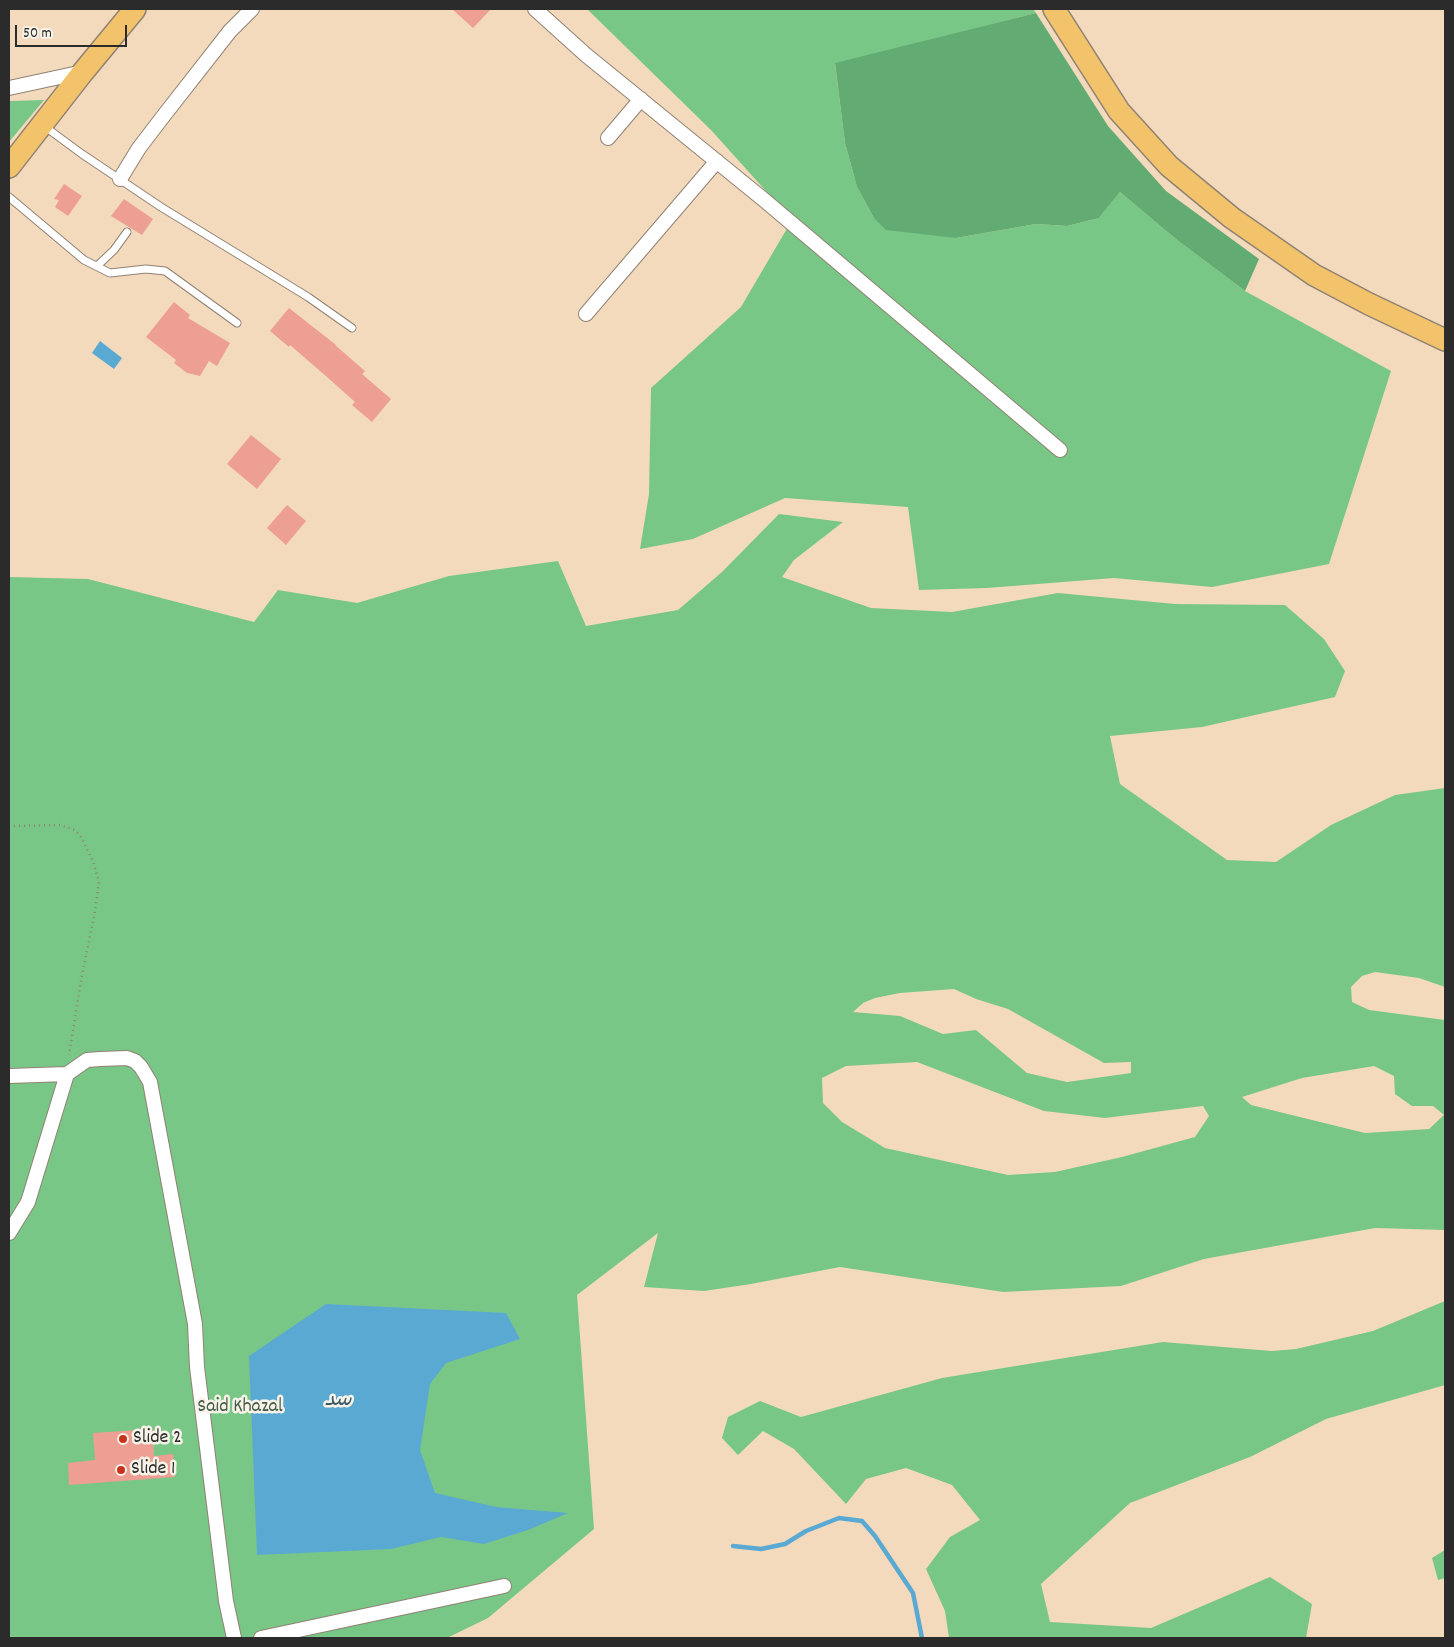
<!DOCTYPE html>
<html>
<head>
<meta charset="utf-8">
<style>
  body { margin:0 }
  #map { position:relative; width:1454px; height:1647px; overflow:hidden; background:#f4dabd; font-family:Dekko,sans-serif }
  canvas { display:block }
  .frame { position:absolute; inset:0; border:10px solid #2b2b2b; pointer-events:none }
  .scale { position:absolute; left:15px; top:25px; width:112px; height:22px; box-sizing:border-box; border:2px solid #2b2b2b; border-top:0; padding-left:6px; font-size:15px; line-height:18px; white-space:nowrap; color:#2b2b2b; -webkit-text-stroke:4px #f7f3e8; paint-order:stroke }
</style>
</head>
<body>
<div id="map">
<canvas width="1454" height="1647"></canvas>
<div class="frame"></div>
<div class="scale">50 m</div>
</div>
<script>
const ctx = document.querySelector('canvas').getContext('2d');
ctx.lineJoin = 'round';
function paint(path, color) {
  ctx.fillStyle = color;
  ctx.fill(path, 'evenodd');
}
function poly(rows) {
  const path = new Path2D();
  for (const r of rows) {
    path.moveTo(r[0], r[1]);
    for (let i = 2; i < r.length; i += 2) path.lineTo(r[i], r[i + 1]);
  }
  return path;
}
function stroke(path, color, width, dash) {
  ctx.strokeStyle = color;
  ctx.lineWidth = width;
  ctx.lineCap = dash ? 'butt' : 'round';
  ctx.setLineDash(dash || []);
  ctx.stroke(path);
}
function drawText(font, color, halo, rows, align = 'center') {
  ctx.font = font + ' Dekko,"Playpen Sans Arabic",sans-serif';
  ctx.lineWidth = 5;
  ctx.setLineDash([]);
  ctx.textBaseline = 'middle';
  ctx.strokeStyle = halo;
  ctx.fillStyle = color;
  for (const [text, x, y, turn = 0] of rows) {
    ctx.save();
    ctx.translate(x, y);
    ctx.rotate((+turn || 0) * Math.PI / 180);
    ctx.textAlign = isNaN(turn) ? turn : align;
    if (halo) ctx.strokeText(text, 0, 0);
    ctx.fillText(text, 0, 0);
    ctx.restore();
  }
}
const green = poly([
  [587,9,1033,9,1036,13,835,64,845,143,857,187,874,218,956,238,1036,224,1067,226,1099,218,1120,192,1177,240,1245,291,1391,371,1329,564,1212,587,1114,578,987,588,919,590,908,507,785,498,693,539,640,549,649,494,651,388,741,307,792,220,711,130],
  [44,100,9,142,9,101],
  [779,514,843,522,794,560,782,577,871,608,952,612,1058,593,1175,604,1285,605,1324,639,1345,671,1335,697,1202,727,1110,736,1120,784,1227,860,1276,862,1331,825,1395,795,1445,788,1445,987,1419,978,1375,972,1362,976,1351,987,1352,1002,1369,1010,1445,1020,1445,1230,1375,1228,1204,1259,1121,1286,1003,1292,840,1267,751,1284,704,1291,644,1287,658,1233,577,1295,594,1529,488,1618,447,1638,9,1638,9,577,88,579,254,622,278,590,357,603,449,576,558,561,586,626,678,610,722,572],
  [954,989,976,999,1008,1009,1104,1063,1131,1062,1131,1073,1067,1082,1027,1073,976,1030,943,1034,900,1016,853,1012,863,1003,875,998,900,993],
  [917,1062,1044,1111,1105,1118,1203,1106,1209,1116,1195,1137,1122,1157,1055,1172,1008,1175,885,1148,842,1122,823,1103,822,1078,846,1066],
  [1374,1066,1394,1076,1395,1094,1412,1106,1433,1106,1444,1115,1429,1129,1365,1133,1251,1105,1242,1097,1302,1078],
  [1445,1301,1445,1385,1326,1419,1250,1457,1130,1503,1041,1584,1050,1622,1151,1628,1270,1577,1312,1604,1306,1638,949,1638,945,1611,926,1569,950,1537,980,1520,952,1485,906,1468,866,1479,846,1504,794,1449,763,1431,738,1455,722,1438,728,1417,760,1401,801,1417,942,1378,1163,1342,1272,1351,1296,1349,1373,1331],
  [1445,1550,1445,1578,1438,1580,1432,1558]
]);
const forest = poly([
  [1036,13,1108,126,1166,191,1259,259,1245,291,1177,240,1120,192,1099,218,1067,226,1036,224,956,238,886,230,874,218,857,187,845,143,835,63]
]);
const water = poly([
  [100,341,122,358,114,369,92,353],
  [326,1304,506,1313,520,1339,446,1363,430,1384,420,1450,435,1493,496,1507,568,1513,528,1530,484,1544,441,1537,391,1549,257,1555,249,1356]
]);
const stream = poly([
  [733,1546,761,1549,785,1544,806,1531,839,1518,862,1521,875,1536,913,1593,922,1638]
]);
const building = poly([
  [452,9,491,9,473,28],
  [64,184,82,196,68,216,55,207,59,200,54,199],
  [124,199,153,219,142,235,111,216],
  [174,302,190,315,188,318,230,343,217,366,209,361,200,376,187,373,174,363,176,360,146,337],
  [289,308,336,345,335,345,365,371,362,374,391,399,372,422,352,405,355,402,327,377,290,345,289,347,270,331],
  [251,435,281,459,257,489,227,464],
  [287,505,306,521,286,545,267,528],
  [153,1429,154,1456,173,1454,175,1477,69,1485,68,1463,95,1460,93,1433]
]);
const path = poly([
  [9,826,60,825,75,830,81,837,93,861,99,882,95,911,82,975,69,1055]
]);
const lane = poly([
  [44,126,82,154,161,207,308,297,352,328],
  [9,197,84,260,110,273,146,269,165,271,237,323],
  [97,266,114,250,127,232]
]);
const street = poly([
  [535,9,586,55,763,199,1060,450],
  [9,88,83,72],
  [608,138,641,99],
  [120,179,139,148,165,114,230,31,252,9],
  [586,314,717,161],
  [9,1076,67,1074],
  [9,1233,28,1202,67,1074,87,1060,100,1059,127,1058,135,1061,141,1067,150,1082,195,1324,197,1367,226,1601,234,1638],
  [261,1638,504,1586]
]);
const primary = poly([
  [1054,9,1119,111,1169,166,1232,218,1314,275,1369,304,1445,340],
  [9,167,83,72,135,9]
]);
const markers = [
  [123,1439,5,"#c8321e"],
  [121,1470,5,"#c8321e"]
];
const parkNames = [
  ["Said Khazal",240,1408]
];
const poiNames = [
  ["Slide 2",133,1439],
  ["Slide 1",131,1470]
];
const waterNames = [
  ["سد",338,1402]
];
paint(green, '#78c787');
paint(forest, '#62ac74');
paint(water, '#5aa9d3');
stroke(stream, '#5aa9d3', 4.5);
paint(building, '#ec9f92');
stroke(lane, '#908274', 9);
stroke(street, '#908274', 16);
stroke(primary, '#908274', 24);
stroke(path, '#908274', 2.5, [1, 4]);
stroke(lane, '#fff', 7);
stroke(street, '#fff', 14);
stroke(primary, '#f2c36a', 21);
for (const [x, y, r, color] of markers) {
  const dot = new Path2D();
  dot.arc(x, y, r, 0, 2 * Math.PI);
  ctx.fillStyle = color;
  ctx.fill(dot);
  stroke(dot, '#f7f3e8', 2);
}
drawText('20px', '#425a47', '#f7f3e8', parkNames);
drawText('20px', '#2b2b2b', '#f7f3e8', poiNames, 'left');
drawText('italic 21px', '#3b5766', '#f7f3e8', waterNames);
</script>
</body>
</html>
